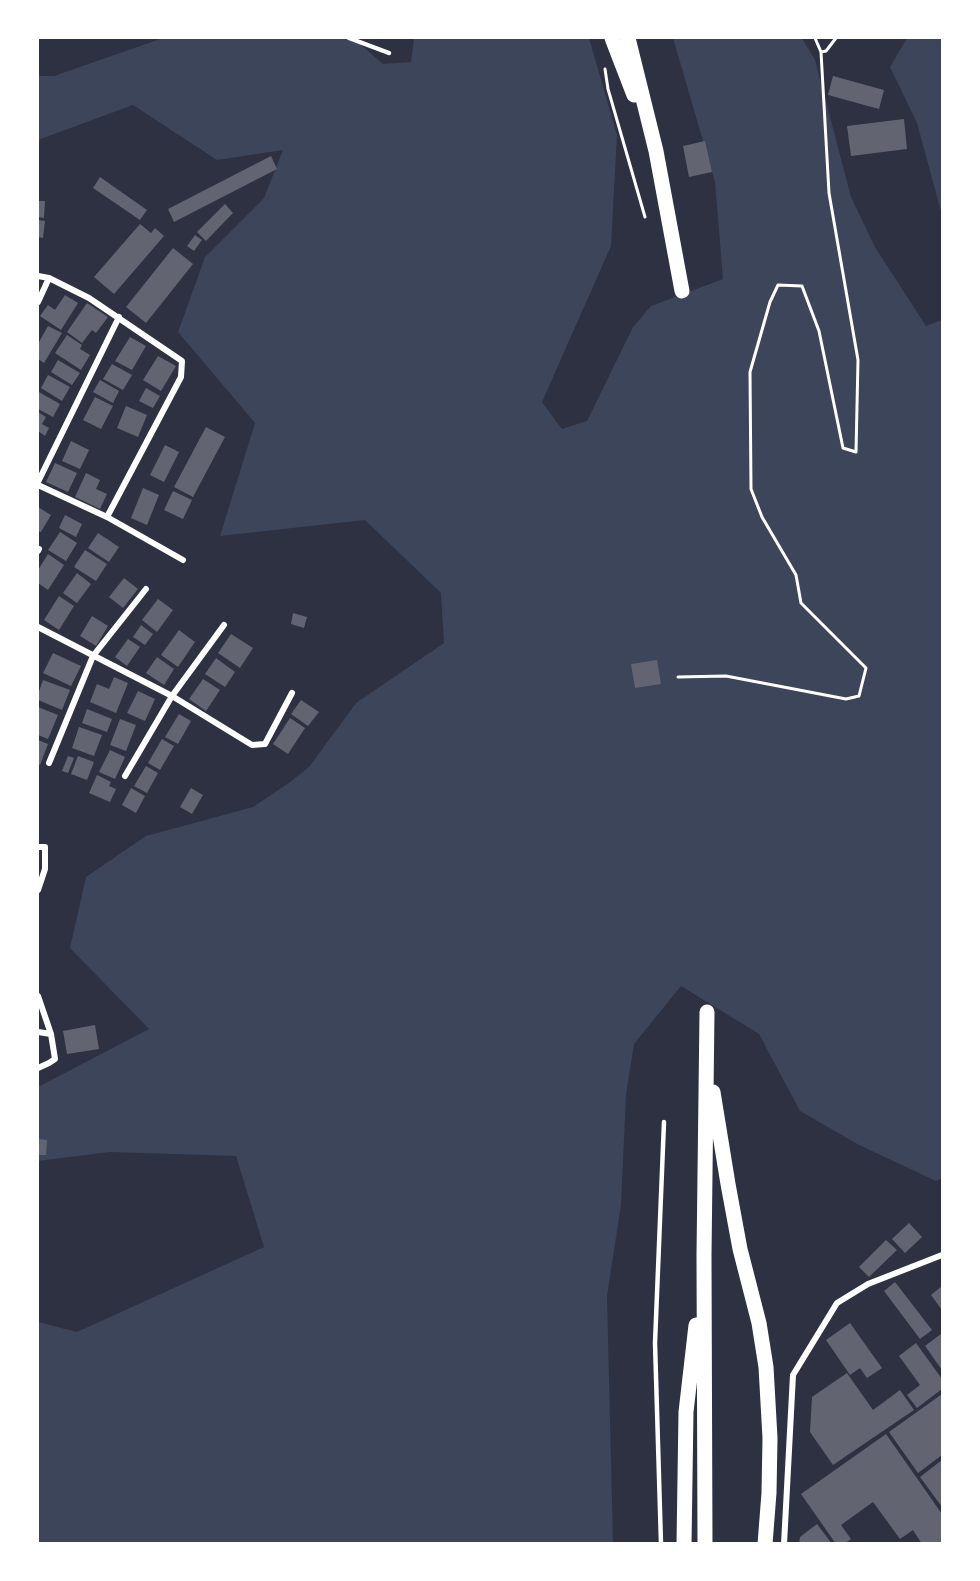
<!DOCTYPE html>
<html>
<head>
<meta charset="utf-8">
<style>
  body { margin:0 }
  #map { position:relative; width:980px; height:1581px; overflow:hidden; background:#2d3142; font-family:Cabin,sans-serif }
  canvas { display:block }
  .frame { position:absolute; inset:0; border:39px solid #fff; pointer-events:none }
</style>
</head>
<body>
<div id="map">
<canvas width="980" height="1581"></canvas>
<div class="frame"></div>
</div>
<script>
const ctx = document.querySelector('canvas').getContext('2d');
ctx.lineJoin = 'round';
function paint(path, color) {
  ctx.fillStyle = color;
  ctx.fill(path, 'evenodd');
}
function poly(rows) {
  const path = new Path2D();
  for (const r of rows) {
    path.moveTo(r[0], r[1]);
    for (let i = 2; i < r.length; i += 2) path.lineTo(r[i], r[i + 1]);
  }
  return path;
}
function stroke(path, color, width, dash) {
  ctx.strokeStyle = color;
  ctx.lineWidth = width;
  ctx.lineCap = dash ? 'butt' : 'round';
  ctx.setLineDash(dash || []);
  ctx.stroke(path);
}
const green = poly([
  [163,38,353,38,383,64,411,62,414,38,589,38,617,135,611,246,542,402,562,429,587,421,633,327,651,306,723,279,715,182,673,38,802,38,815,60,851,197,875,247,926,326,942,320,942,1178,936,1181,859,1145,800,1111,759,1034,681,986,634,1044,626,1095,621,1205,607,1296,613,1543,38,1543,38,1322,77,1332,264,1247,236,1156,110,1152,38,1161,38,1087,149,1029,70,948,86,877,146,836,253,807,290,782,309,767,356,703,444,643,441,593,365,520,220,536,255,423,178,332,205,257,264,198,283,150,217,160,133,105,38,140,38,76,54,76],
  [907,38,942,38,942,215,917,123,890,67]
]);
const building = poly([
  [833,76,884,90,879,109,828,95],
  [904,119,907,149,851,156,847,126],
  [705,141,712,172,689,177,683,146],
  [271,156,277,169,174,222,168,209],
  [100,177,147,210,140,220,93,188],
  [38,201,45,201,44,218,38,217],
  [225,204,233,213,206,241,197,232],
  [38,220,45,221,43,238,38,237],
  [140,224,151,233,155,228,164,236,114,294,94,277],
  [195,235,202,240,194,251,187,246],
  [173,248,193,264,146,323,126,307],
  [65,295,78,303,61,330,40,316,48,305,55,310],
  [87,303,108,317,96,333,92,330,82,343,67,332],
  [48,326,62,333,44,363,38,359,38,341,39,342],
  [67,335,82,345,80,349,90,355,81,370,55,353],
  [130,337,146,346,132,370,115,361],
  [158,356,176,366,161,391,143,380],
  [58,360,80,373,72,385,51,372],
  [112,364,132,375,123,390,103,379],
  [48,375,70,387,62,401,41,388],
  [100,380,119,391,113,403,93,392],
  [146,388,160,396,153,408,139,401],
  [39,392,60,404,53,417,38,409,38,394],
  [95,397,113,406,101,429,83,420],
  [126,406,147,415,138,437,117,428],
  [38,412,46,417,42,424,49,428,45,436,38,431],
  [206,427,225,437,193,497,174,487],
  [71,441,89,450,80,469,62,461],
  [165,445,179,452,164,482,150,475],
  [55,463,77,473,68,492,46,482],
  [86,473,100,480,96,489,107,494,100,509,75,497],
  [143,488,159,495,147,525,131,518],
  [173,491,192,500,183,519,164,510],
  [38,507,51,515,41,532,38,531],
  [65,515,82,524,76,537,59,528],
  [60,532,77,543,66,561,48,550],
  [98,533,119,547,109,562,88,548],
  [85,550,107,564,96,581,74,567],
  [48,554,64,565,48,590,38,583,38,570],
  [77,573,91,584,77,603,63,593],
  [124,578,138,589,123,608,109,597],
  [59,596,74,606,59,630,44,620],
  [158,599,173,610,157,632,142,620],
  [293,613,307,617,304,628,291,624],
  [92,616,108,626,96,646,80,636],
  [141,625,153,634,145,645,133,637],
  [179,630,195,642,178,667,161,655],
  [231,634,253,648,240,668,218,653],
  [128,639,140,647,127,666,115,657],
  [53,653,81,666,71,686,43,673],
  [157,657,174,669,164,685,146,673],
  [216,658,235,672,225,687,205,674],
  [657,660,661,684,635,688,631,664],
  [114,677,128,683,116,713,90,702,97,684,109,689],
  [203,679,220,690,206,711,189,699],
  [43,680,70,690,62,710,38,700,38,694],
  [138,691,155,699,145,721,127,713],
  [301,700,319,712,308,726,291,714],
  [38,707,58,715,48,739,38,735],
  [87,709,112,719,107,732,82,723],
  [179,714,191,721,178,744,165,737],
  [290,718,305,728,288,754,273,744],
  [120,719,136,725,126,751,110,745],
  [79,727,102,735,94,756,72,748],
  [162,739,174,746,160,770,148,763],
  [38,740,48,744,40,765,38,764],
  [110,750,125,757,115,779,99,772],
  [68,756,74,758,68,773,62,771],
  [78,756,94,762,87,780,71,774],
  [146,766,158,773,147,793,134,786],
  [97,775,111,782,109,786,116,789,110,802,89,793],
  [131,788,145,796,136,813,122,805],
  [191,788,203,795,192,814,180,807],
  [95,1025,99,1049,67,1054,63,1031],
  [38,1139,47,1140,46,1155,38,1155],
  [909,1223,922,1237,905,1253,892,1239],
  [886,1240,897,1250,869,1277,859,1267],
  [895,1282,932,1330,920,1339,884,1291],
  [942,1286,942,1310,931,1295],
  [850,1323,882,1368,867,1378,860,1368,850,1375,826,1340],
  [942,1333,942,1370,925,1346],
  [916,1343,942,1379,942,1389,917,1408,907,1395,920,1385,899,1356],
  [847,1373,873,1410,900,1390,914,1410,833,1465,810,1432,812,1397],
  [942,1394,942,1455,918,1473,889,1432],
  [886,1434,942,1514,942,1544,922,1544,913,1530,900,1539,873,1502,841,1525,851,1539,844,1544,836,1544,801,1494],
  [942,1460,942,1507,920,1477],
  [817,1524,832,1544,799,1544,800,1537]
]);
const path = poly([
  [815,38,821,52,826,51,836,38],
  [605,69,608,89,645,217],
  [678,677,726,676,846,699,859,696,866,668,801,603,796,575,762,517,751,489,750,372,770,302,778,285,802,286,819,331,843,448,856,452,858,360,829,193,821,52]
]);
const service = poly([
  [349,38,389,53],
  [661,1544,655,1343,664,1122]
]);
const minor = poly([
  [38,276,49,278,89,298,182,361,181,377,107,517],
  [38,302,49,278],
  [38,482,119,317],
  [38,485,107,517,183,560],
  [38,551,39,549],
  [38,627,172,696,252,745,265,744,292,693],
  [49,763,93,656,146,589],
  [125,776,172,696,224,625],
  [38,847,45,847,45,869,38,890],
  [38,996,51,1034],
  [38,1032,51,1034,55,1059,49,1063,38,1068],
  [784,1544,793,1375,837,1303,868,1284,942,1255]
]);
const motorway = poly([
  [612,38,634,95],
  [628,38,656,151,682,291],
  [713,1092,728,1184,740,1249,759,1323,766,1367,770,1438,769,1493,765,1544],
  [684,1544,686,1412,696,1325],
  [705,1544,704,1255,707,1012]
]);
paint(green, '#3c4559');
paint(building, '#626471');
stroke(path, '#fff', 3);
stroke(service, '#fff', 4.5);
stroke(minor, '#fff', 6);
stroke(motorway, '#fff', 15);
</script>
</body>
</html>
